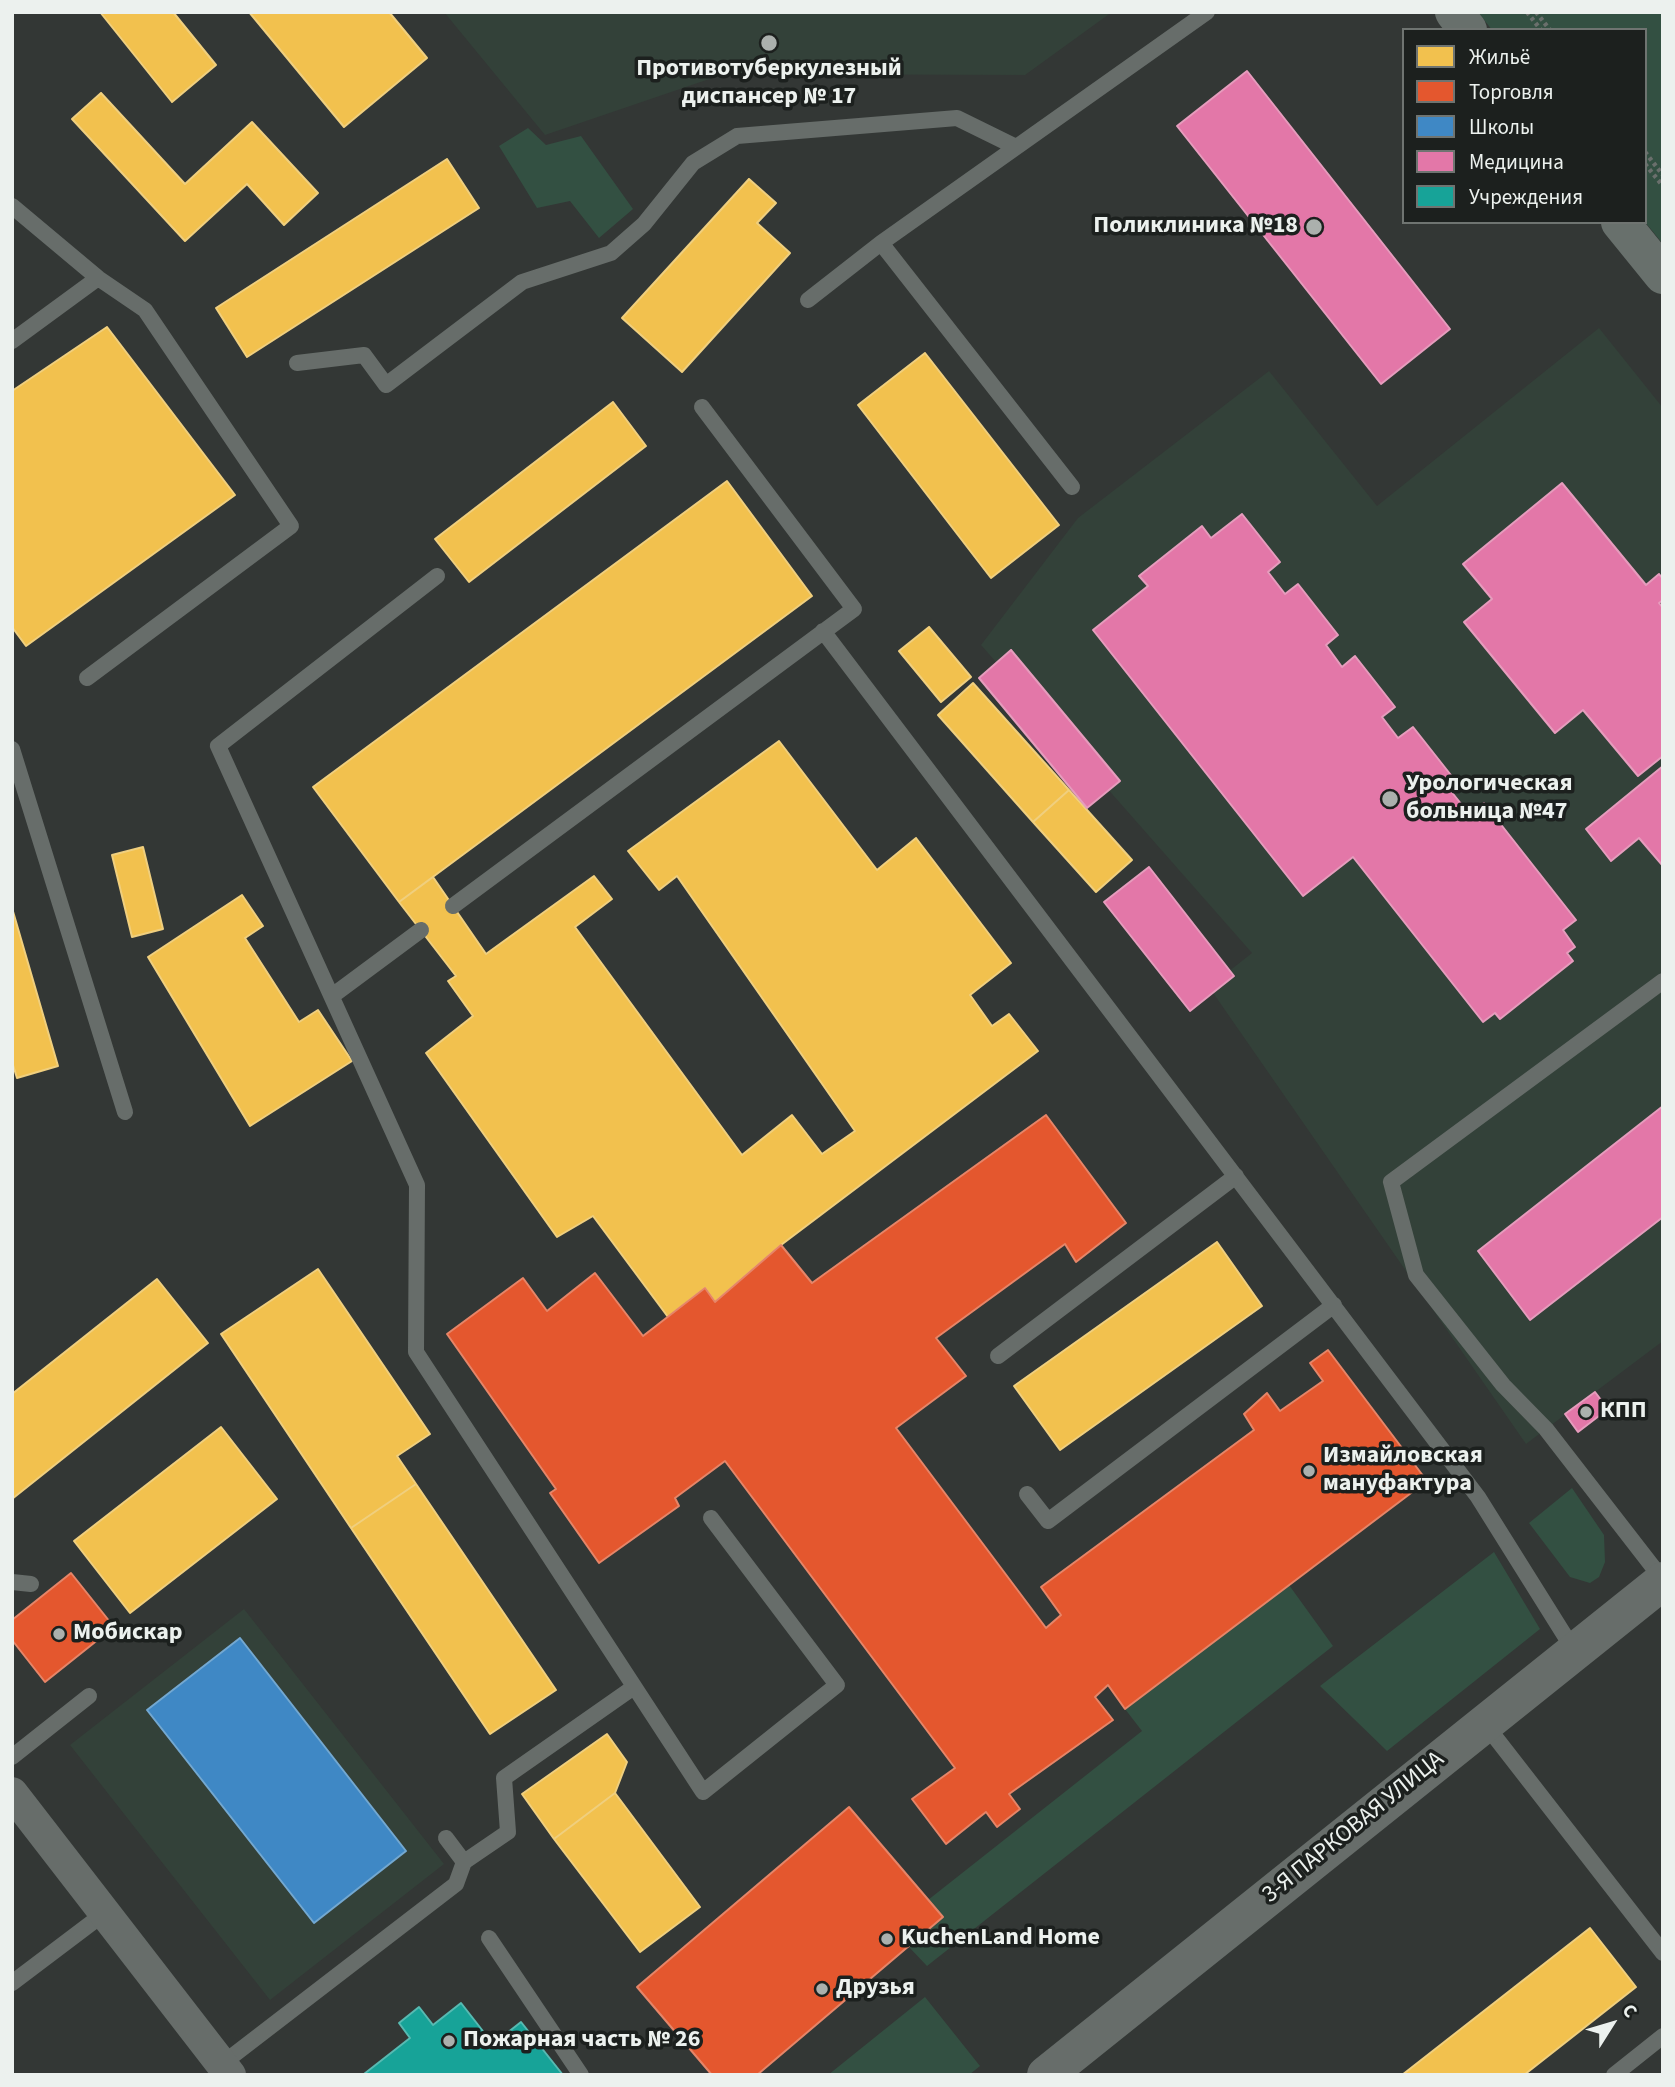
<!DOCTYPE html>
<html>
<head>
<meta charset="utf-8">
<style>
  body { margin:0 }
  #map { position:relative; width:1675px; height:2087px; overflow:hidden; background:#333735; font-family:"Source Sans 3",sans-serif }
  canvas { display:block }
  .frame { position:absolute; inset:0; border:14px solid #ecf1ee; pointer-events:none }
  .legend { position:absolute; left:1402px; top:28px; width:245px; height:196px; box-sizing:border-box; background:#1c201e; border:2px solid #6f7471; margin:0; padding:9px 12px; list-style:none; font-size:21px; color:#ecf1ee }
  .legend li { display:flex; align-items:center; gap:14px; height:35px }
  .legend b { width:35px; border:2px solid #6f7471 }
  .north { position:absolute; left:1577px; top:1989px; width:70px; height:70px; -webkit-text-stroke:5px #1c201e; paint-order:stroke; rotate:53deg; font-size:19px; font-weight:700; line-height:28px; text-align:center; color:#ecf1ee }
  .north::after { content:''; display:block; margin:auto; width:24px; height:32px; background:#ecf1ee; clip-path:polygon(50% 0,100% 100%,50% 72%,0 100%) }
</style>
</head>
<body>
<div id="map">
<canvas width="1675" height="2087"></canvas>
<div class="frame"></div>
<ul class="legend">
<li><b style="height:19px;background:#f2c14e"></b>Жильё</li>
<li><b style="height:19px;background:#e4572e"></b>Торговля</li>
<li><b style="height:19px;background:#3f88c5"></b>Школы</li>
<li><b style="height:19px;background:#e377a8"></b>Медицина</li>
<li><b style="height:19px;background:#17a398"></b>Учреждения</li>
</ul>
<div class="north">С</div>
</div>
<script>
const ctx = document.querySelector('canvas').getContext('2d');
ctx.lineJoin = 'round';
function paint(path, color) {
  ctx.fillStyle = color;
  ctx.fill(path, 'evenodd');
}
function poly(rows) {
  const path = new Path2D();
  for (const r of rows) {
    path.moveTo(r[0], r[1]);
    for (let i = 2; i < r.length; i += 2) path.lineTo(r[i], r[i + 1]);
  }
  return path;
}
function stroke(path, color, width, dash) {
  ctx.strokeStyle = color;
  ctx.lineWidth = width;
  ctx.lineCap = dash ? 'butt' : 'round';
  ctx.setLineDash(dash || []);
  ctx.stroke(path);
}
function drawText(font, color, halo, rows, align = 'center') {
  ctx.font = font + ' "Source Sans 3",sans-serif';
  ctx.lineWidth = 7;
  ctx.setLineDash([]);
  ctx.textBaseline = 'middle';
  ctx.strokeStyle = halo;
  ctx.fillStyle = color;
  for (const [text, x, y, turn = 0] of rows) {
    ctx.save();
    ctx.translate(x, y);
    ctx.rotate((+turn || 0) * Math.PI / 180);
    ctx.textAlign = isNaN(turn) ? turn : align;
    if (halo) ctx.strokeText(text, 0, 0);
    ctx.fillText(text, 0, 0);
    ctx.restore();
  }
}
const built = poly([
  [444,12,1112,12,1025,75,724,74,545,135],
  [1599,328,1663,408,1663,1341,1526,1444,1209,987,1252,953,981,645,1078,518,1269,371,1377,506],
  [244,1609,444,1864,270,2000,70,1745]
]);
const green = poly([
  [1478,12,1663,12,1663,244,1645,222,1645,30,1492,30],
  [528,128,546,145,581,136,633,209,599,238,570,201,537,208,499,146],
  [1572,1488,1604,1535,1605,1562,1599,1577,1590,1583,1570,1577,1529,1523],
  [1494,1552,1540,1629,1387,1751,1320,1686],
  [1289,1585,1333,1646,927,1966,908,1946,928,1900,1142,1731,1125,1709],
  [925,1997,980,2066,969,2075,828,2075]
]);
const homes = poly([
  [100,12,173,12,216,65,172,102,100,12],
  [249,12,389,12,427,58,344,127,249,12],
  [101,93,185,184,252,122,318,193,284,225,247,184,185,241,72,119,101,93],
  [447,159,479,208,247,357,216,308,447,159],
  [749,179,776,203,757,223,790,253,682,372,622,318,749,179],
  [107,327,235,495,26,646,12,627,12,391,107,327],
  [925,353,1059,525,991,578,858,405,925,353],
  [613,402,646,446,469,582,435,539,613,402],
  [727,481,812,596,399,902,313,787,727,481],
  [929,627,971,677,941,702,899,651,929,627],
  [973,683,1069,790,1033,822,938,715,973,683],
  [779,741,877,870,916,838,1011,963,970,995,992,1026,1009,1014,1038,1051,781,1245,715,1302,705,1288,668,1317,593,1216,557,1237,426,1053,473,1016,448,981,456,976,399,902,433,877,486,954,594,876,612,899,575,927,742,1155,792,1115,822,1154,855,1131,677,876,659,890,628,851,779,741],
  [1069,790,1132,860,1096,892,1033,822,1069,790],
  [143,847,163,929,132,937,112,855,143,847],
  [242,895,263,926,245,938,299,1022,318,1010,352,1061,250,1126,148,957,242,895],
  [12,908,58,1066,17,1078,12,1062,12,908],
  [1217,1242,1262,1306,1060,1450,1014,1386,1217,1242],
  [318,1269,430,1434,397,1456,416,1484,351,1528,221,1334,318,1269],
  [157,1279,208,1343,12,1499,12,1394,157,1279],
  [221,1427,277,1499,130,1613,74,1541,221,1427],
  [416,1484,556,1690,490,1734,351,1528,416,1484],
  [607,1734,627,1762,615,1793,554,1839,522,1794,607,1734],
  [615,1793,700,1907,640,1952,554,1839,615,1793],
  [1590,1928,1636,1987,1524,2075,1402,2075,1590,1928]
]);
const shops = poly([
  [1046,1115,1126,1223,1076,1262,1065,1244,936,1338,966,1376,896,1428,1046,1628,1061,1615,1041,1587,1254,1430,1244,1414,1267,1393,1280,1411,1323,1381,1310,1363,1328,1350,1427,1481,1125,1709,1108,1685,1095,1697,1113,1720,1009,1794,1020,1809,997,1827,986,1812,946,1844,912,1799,955,1768,725,1461,675,1498,679,1506,599,1563,550,1493,556,1489,447,1334,523,1278,547,1311,595,1273,643,1336,705,1288,715,1302,781,1245,812,1283,1046,1115],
  [71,1573,114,1627,45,1682,12,1640,12,1620,71,1573],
  [849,1807,943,1917,757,2075,712,2075,637,1987,849,1807]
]);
const schools = poly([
  [240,1638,406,1851,314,1923,147,1710,240,1638]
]);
const health = poly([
  [1247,71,1450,329,1381,384,1177,126,1247,71],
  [1562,483,1646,585,1659,574,1663,579,1663,600,1659,603,1663,608,1663,756,1638,776,1583,710,1555,733,1464,622,1492,599,1463,564,1562,483],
  [1242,514,1280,562,1268,572,1285,594,1298,584,1338,635,1326,645,1342,667,1355,656,1395,707,1382,717,1398,738,1413,727,1454,779,1446,785,1470,815,1484,803,1576,920,1563,930,1575,947,1567,953,1573,961,1500,1019,1495,1013,1483,1022,1353,857,1303,896,1093,630,1148,586,1139,576,1202,526,1211,538,1242,514],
  [1011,650,1120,781,1087,808,979,678,1011,650],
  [1663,766,1663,866,1639,838,1611,861,1586,829,1663,766],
  [1149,867,1234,976,1190,1011,1104,902,1149,867],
  [1663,1106,1663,1217,1530,1320,1478,1251,1663,1106],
  [1595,1392,1608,1409,1578,1432,1565,1414,1595,1392]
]);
const public = poly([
  [461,2003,493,2044,521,2022,563,2075,364,2074,410,2038,399,2023,419,2007,433,2025,461,2003]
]);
const path = poly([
  [1527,12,1541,30],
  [1536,12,1550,30],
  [1645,152,1663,175],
  [1645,164,1663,186]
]);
const service = poly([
  [12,206,98,278],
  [881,243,1072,487],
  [808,300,881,243,1207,12],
  [12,341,98,278,145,310,291,526,87,678],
  [297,363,364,355,386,385,522,282,611,253,644,224,693,163,737,136,957,118,1016,147],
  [437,576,218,746,417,1185,416,1352,703,1792,837,1685,711,1518],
  [823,631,1478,1497,1575,1652],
  [12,749,125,1112],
  [453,906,854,609,702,407],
  [1663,981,1391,1182,1416,1275,1503,1385,1546,1429,1663,1580],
  [332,996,421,930],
  [998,1356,1236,1176],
  [1027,1494,1048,1521,1334,1305],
  [12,1582,31,1584],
  [1485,1724,1663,1953],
  [12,1757,89,1696],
  [464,1862,508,1832,504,1778,634,1687],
  [489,1938,581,2075],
  [12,1983,106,1912],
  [222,2064,456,1884,464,1862,446,1838],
  [1614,2075,1663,2036]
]);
const minor = poly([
  [12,1793,230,2075]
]);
const tertiary = poly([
  [1046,2075,1663,1581]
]);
const secondary = poly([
  [1454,12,1468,30],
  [1620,222,1663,275]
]);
const markers = [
  [769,43,9,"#abb0ad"],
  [1314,227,9,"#abb0ad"],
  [1390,799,9,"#abb0ad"],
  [1586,1412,7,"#abb0ad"],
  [1309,1471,7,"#abb0ad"],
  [59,1634,7,"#abb0ad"],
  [887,1939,7,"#abb0ad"],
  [822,1989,7,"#abb0ad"],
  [449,2041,7,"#abb0ad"]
];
const poiNames = [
  ["Противотуберкулезный",769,70,"center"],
  ["диспансер № 17",769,98,"center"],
  ["Поликлиника №18",1298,227,"right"],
  ["Урологическая",1406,785],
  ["больница №47",1406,813],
  ["КПП",1600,1412],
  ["Измайловская",1323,1457],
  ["мануфактура",1323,1485],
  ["Мобискар",73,1634],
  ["KuchenLand Home",901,1939],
  ["Друзья",836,1989],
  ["Пожарная часть № 26",463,2041]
];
const streetNames = [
  ["3-Я ПАРКОВАЯ УЛИЦА",1354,1828,-39]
];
paint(built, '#334139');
paint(green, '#335042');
paint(homes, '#f2c14e');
stroke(homes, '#f0cf7e', 2);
paint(shops, '#e4572e');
stroke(shops, '#e68568', 2);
paint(schools, '#3f88c5');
stroke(schools, '#73a8d1', 2);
paint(health, '#e377a8');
stroke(health, '#e69cbd', 2);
paint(public, '#17a398');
stroke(public, '#57bab2', 2);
stroke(path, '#6a6f6c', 4.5, [3.5, 3.5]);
stroke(service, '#676d6a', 16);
stroke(minor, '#676d6a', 32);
stroke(tertiary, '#676d6a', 38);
stroke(secondary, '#68706c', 38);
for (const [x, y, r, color] of markers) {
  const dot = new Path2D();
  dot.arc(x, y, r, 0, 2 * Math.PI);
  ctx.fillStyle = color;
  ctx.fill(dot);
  stroke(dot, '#1c201e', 2.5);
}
drawText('bold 24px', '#ecf1ee', '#1c201e', poiNames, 'left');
drawText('24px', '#ecf1ee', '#1c201e', streetNames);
</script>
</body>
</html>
